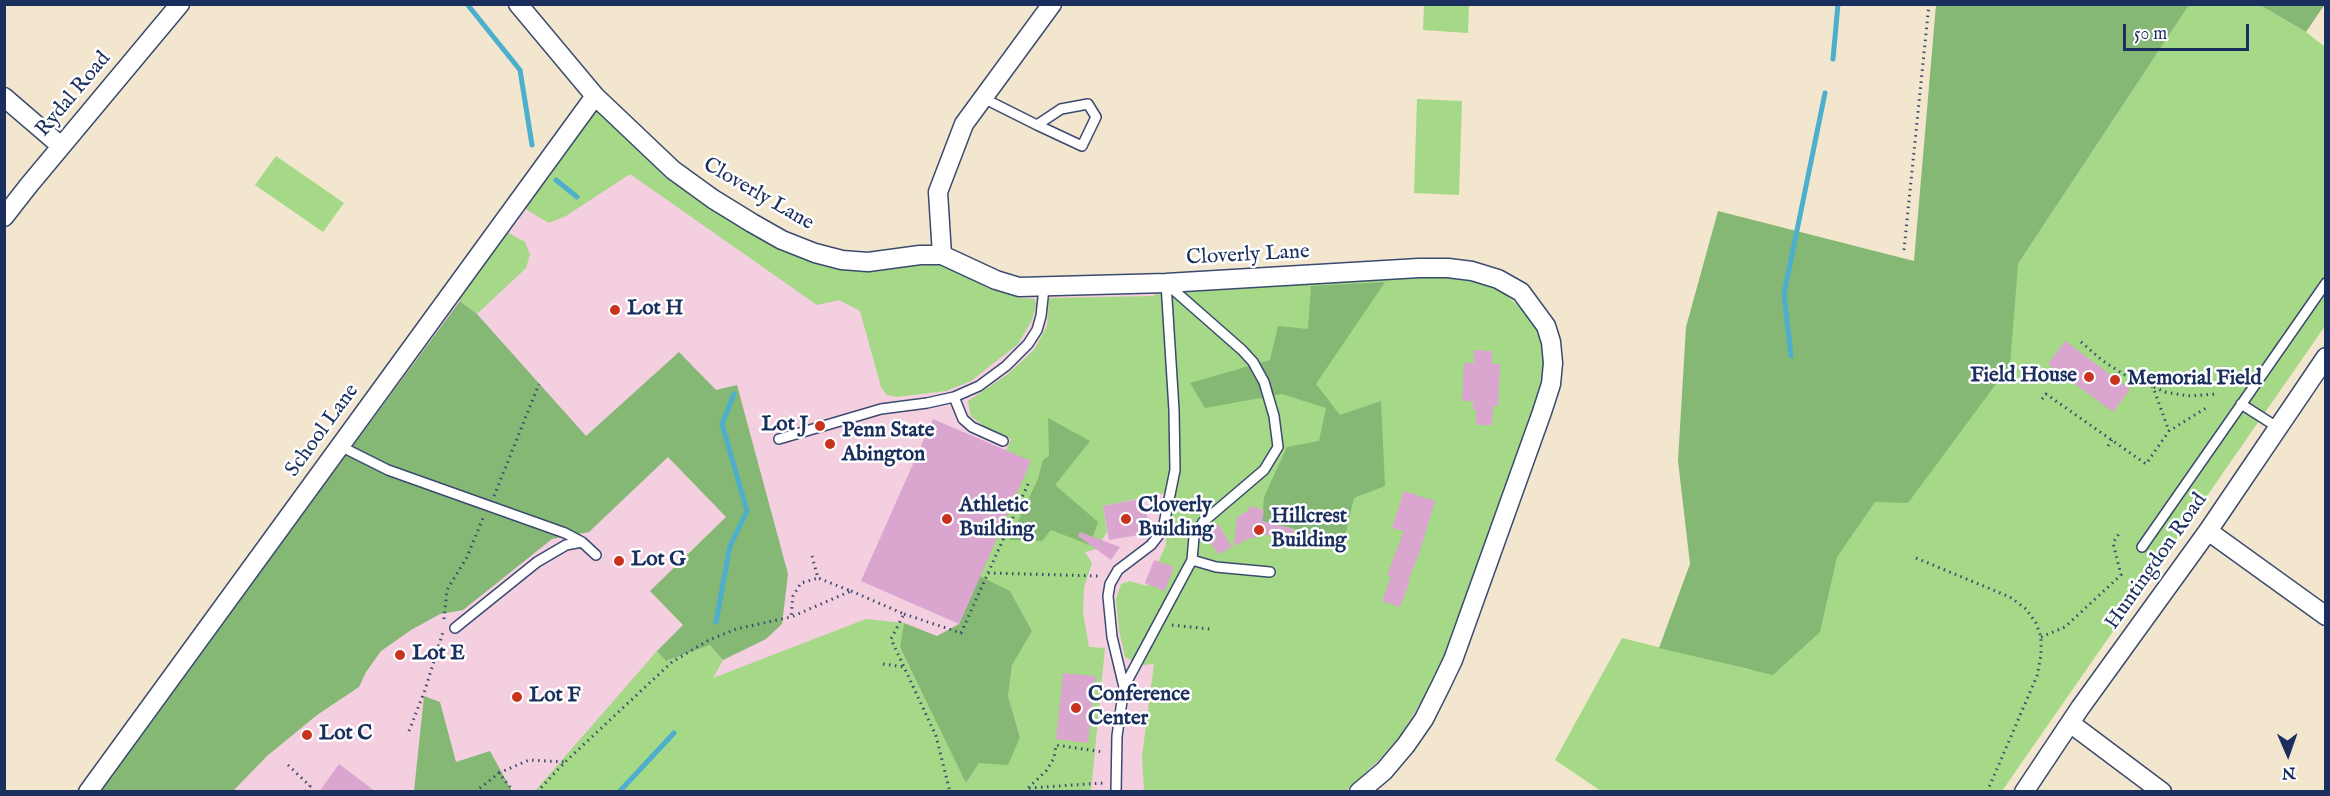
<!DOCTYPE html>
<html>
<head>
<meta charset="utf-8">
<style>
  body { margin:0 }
  #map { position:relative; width:2330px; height:796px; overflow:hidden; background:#f2e6ce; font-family:"IM FELL English",serif }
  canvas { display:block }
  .frame { position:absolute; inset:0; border:6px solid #1b2f5e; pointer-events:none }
  .north { position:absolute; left:2258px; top:724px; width:60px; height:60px; -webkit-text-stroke:4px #fff; paint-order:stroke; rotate:178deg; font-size:16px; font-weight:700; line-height:24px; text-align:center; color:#1b2f5e }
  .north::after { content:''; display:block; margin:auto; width:21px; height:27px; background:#1b2f5e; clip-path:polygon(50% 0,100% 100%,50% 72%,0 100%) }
  .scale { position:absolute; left:2123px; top:24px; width:126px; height:27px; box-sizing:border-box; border:3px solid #1b2f5e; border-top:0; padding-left:8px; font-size:18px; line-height:21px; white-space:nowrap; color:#1b2f5e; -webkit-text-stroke:4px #fff; paint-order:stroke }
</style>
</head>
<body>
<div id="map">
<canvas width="2330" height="796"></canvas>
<div class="frame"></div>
<div class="north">N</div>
<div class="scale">50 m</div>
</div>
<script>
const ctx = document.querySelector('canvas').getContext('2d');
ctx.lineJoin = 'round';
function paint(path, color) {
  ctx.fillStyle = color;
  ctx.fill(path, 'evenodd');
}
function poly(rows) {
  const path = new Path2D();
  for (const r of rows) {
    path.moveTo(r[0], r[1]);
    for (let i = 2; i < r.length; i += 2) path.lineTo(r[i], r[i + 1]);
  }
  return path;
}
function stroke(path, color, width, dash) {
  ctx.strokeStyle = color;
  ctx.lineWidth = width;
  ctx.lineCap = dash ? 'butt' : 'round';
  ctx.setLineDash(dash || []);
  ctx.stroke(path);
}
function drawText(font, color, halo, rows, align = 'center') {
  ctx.font = font + ' "IM FELL English",serif';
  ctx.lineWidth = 5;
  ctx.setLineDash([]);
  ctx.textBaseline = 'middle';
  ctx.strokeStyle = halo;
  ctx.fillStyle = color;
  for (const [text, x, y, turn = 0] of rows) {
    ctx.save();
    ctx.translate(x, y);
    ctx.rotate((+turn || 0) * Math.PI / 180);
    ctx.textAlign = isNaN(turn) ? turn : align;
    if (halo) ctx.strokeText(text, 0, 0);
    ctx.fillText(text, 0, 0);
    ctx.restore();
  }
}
const built = poly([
  [595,96,673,170,815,253,920,255,996,280,1292,276,1301,609,1463,631,1441,685,1359,791,88,792]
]);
const green = poly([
  [1424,5,1469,5,1468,33,1423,30],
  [2189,5,2260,5,2306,32,2325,47,2325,326,2002,791,1601,791,1555,760,1622,638,1750,670],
  [1417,99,1462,101,1459,195,1414,193],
  [596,103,770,245,825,264,865,271,933,263,949,267,986,287,1020,298,1035,299,1036,305,1032,320,1018,344,971,381,946,391,897,397,887,395,881,387,860,311,839,300,817,305,630,174,566,216,549,223,527,210,522,202],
  [276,156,344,203,323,232,255,185],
  [501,229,525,242,530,254,526,268,477,314,454,296],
  [1426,276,1468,278,1502,291,1529,316,1541,336,1545,362,1540,389,1439,673,1400,736,1381,758,1346,791,1144,791,1142,756,1154,664,1142,665,1125,657,1119,630,1116,599,1121,584,1130,581,1147,586,1166,545,1165,493,1103,506,1107,532,1096,549,1085,552,1092,563,1084,588,1083,613,1089,647,1105,648,1091,791,534,792,657,651,667,661,710,645,723,660,713,678,866,619,904,623,900,647,967,782,979,763,1020,736,1008,696,1012,664,1032,631,1010,591,980,576,1006,451,1011,439,987,429,971,416,968,401,1008,374,1034,350,1047,326,1049,298,1154,296,1154,294]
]);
const forest = poly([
  [2325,4,2306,32,2260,5,2260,4],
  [1936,5,2189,5,2018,264,2010,365,1908,503,1875,502,1837,557,1820,632,1773,675,1659,648,1690,564,1678,461,1686,327,1718,211,1914,261],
  [1385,282,1316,384,1340,415,1381,401,1385,486,1354,498,1343,545,1291,528,1262,521,1264,497,1287,447,1319,441,1326,408,1282,394,1205,408,1190,383,1270,360,1278,326,1308,329,1311,286],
  [460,301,477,314,586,436,679,352,716,390,737,385,788,574,782,624,766,639,723,660,710,645,666,661,657,651,683,625,650,591,726,517,668,457,589,532,552,539,463,610,440,614,411,630,381,651,366,672,359,687,317,715,267,756,233,791,97,792],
  [1048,418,1090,441,1055,485,1098,522,1090,545,1051,530,1042,541,1009,540,1038,479,1043,460,1049,456],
  [980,576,1010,591,1032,631,1012,665,1008,696,1020,737,1008,765,979,763,966,783,900,647,904,623,937,636,959,624],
  [424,696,440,702,456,762,490,751,512,791,414,791]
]);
const stream = poly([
  [467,4,520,70,532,145],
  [1833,59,1838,4],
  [556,180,577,197],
  [1791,356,1784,294,1825,93],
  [716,622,730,546,747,511,722,424,734,394],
  [619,792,674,733]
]);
const building = poly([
  [2065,341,2130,389,2113,412,2048,364],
  [1474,350,1492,351,1492,364,1500,364,1498,406,1493,406,1492,425,1476,425,1476,410,1473,410,1473,401,1462,401,1464,363,1474,363],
  [933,419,1031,461,959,624,861,581],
  [1404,491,1435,501,1419,554,1408,580,1410,581,1400,607,1382,601,1391,577,1387,575,1404,531,1392,528],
  [1144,498,1150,533,1109,540,1103,506],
  [1250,506,1264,510,1262,521,1294,529,1291,540,1257,533,1255,538,1250,538,1234,546,1237,517,1248,511],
  [1218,524,1232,547,1219,554,1203,535],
  [1080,532,1120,547,1111,560,1078,536],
  [1154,560,1174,567,1165,591,1145,583],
  [1063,673,1096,676,1088,743,1056,739],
  [339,764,376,792,319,792]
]);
const path = poly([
  [1904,250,1929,4],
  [2081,342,2103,361,2125,375,2153,387,2169,431],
  [2154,387,2165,392,2188,396,2217,394],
  [2042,399,2046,394,2146,464,2169,431,2206,408],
  [2108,446,2112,440],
  [494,496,539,384],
  [812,556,818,578,851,591,791,617,793,596,801,583,818,578],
  [1916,558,2010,597,2026,609,2036,623,2041,637,2041,655,2037,676,1987,792],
  [988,573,1099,576],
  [851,591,904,614,891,639,936,736,950,792],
  [904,614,961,633,1029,482],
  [444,619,447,590,467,557,483,518],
  [1172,625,1210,629],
  [2041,637,2065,627,2121,575,2113,543,2120,532],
  [883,664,904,667],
  [409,731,425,690,443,632],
  [288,765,310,786,305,792],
  [1029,788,1103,783],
  [475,792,499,773],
  [514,792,499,773,529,760,565,762],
  [537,792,565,762,672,662,709,640,736,629,791,617],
  [1024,792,1046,771,1054,758,1056,745,1103,752]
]);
const service = poly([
  [983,98,1037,125,1061,109,1088,104,1096,117,1082,146,1037,125],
  [954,397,963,419,972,427,1003,441],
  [2241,404,2277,427],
  [779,439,881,409,927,403,954,397,979,386,1006,366,1028,344,1037,330,1041,316,1044,288],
  [340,446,388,470,565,533,582,542,596,555],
  [2142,547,2326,283],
  [1192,560,1216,567,1270,572],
  [455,628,537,562,566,545,582,542],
  [1124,687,1192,560,1194,537,1203,522,1264,470,1278,447,1274,416,1264,382,1253,362,1242,350,1168,285],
  [1116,792,1117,736,1124,687,1112,637,1108,596,1110,584,1118,570,1151,545,1158,536,1164,524,1175,470,1174,410,1166,283]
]);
const minor = poly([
  [518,4,595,96,673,170,713,199,752,223,782,240,815,253,842,260,868,262,920,255,942,255,996,280,1019,287,1166,283,1419,268,1448,268,1472,271,1498,279,1521,292,1546,326,1551,342,1553,363,1551,384,1542,412,1453,660,1441,685,1424,719,1406,745,1384,771,1359,792],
  [4,97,61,146],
  [4,217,29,185,180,4],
  [942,255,938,192,964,124,1052,4],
  [2208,531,2326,616],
  [2070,723,2162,792],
  [88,792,595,96],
  [2024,792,2080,708,2208,531,2326,357]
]);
const markers = [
  [615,310,6,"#c8321e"],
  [2089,377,6,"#c8321e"],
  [2115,380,6,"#c8321e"],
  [820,426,6,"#c8321e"],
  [830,444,6,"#c8321e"],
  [947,519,6,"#c8321e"],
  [1126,519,6,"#c8321e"],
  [1259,530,6,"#c8321e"],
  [619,561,6,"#c8321e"],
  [400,655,6,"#c8321e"],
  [517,697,6,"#c8321e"],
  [1076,708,6,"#c8321e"],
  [307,735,6,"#c8321e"]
];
const streetNames = [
  ["Rydal Road",74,95,-50],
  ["Cloverly Lane",758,195,30],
  ["Cloverly Lane",1248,256,-3],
  ["School Lane",323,431,-54],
  ["Huntingdon Road",2157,562,-55]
];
const poiNames = [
  ["Lot H",627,310],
  ["Field House",2077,377,"right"],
  ["Memorial Field",2127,380],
  ["Lot J",808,426,"right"],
  ["Penn State",842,432],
  ["Abington",842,456],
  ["Athletic",959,507],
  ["Building",959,531],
  ["Cloverly",1138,507],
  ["Building",1138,531],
  ["Hillcrest",1271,518],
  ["Building",1271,542],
  ["Lot G",631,561],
  ["Lot E",412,655],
  ["Conference",1088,696],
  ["Center",1088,720],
  ["Lot F",529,697],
  ["Lot C",319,735]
];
paint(built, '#f3cfe0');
paint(green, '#a5d887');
paint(forest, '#84b874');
stroke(stream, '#4dafcc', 5);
paint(building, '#daa5cf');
stroke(service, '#3b4a6f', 12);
stroke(minor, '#3b4a6f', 21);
stroke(path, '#3b4a6f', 3, [1.5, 4.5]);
stroke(service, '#fff', 9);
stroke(minor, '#fff', 18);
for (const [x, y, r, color] of markers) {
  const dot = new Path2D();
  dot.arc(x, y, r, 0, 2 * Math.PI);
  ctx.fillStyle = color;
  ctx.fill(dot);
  stroke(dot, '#fff', 2);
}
drawText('21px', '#1b2f5e', '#fff', streetNames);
drawText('bold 21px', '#1b2f5e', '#fff', poiNames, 'left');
</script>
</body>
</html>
